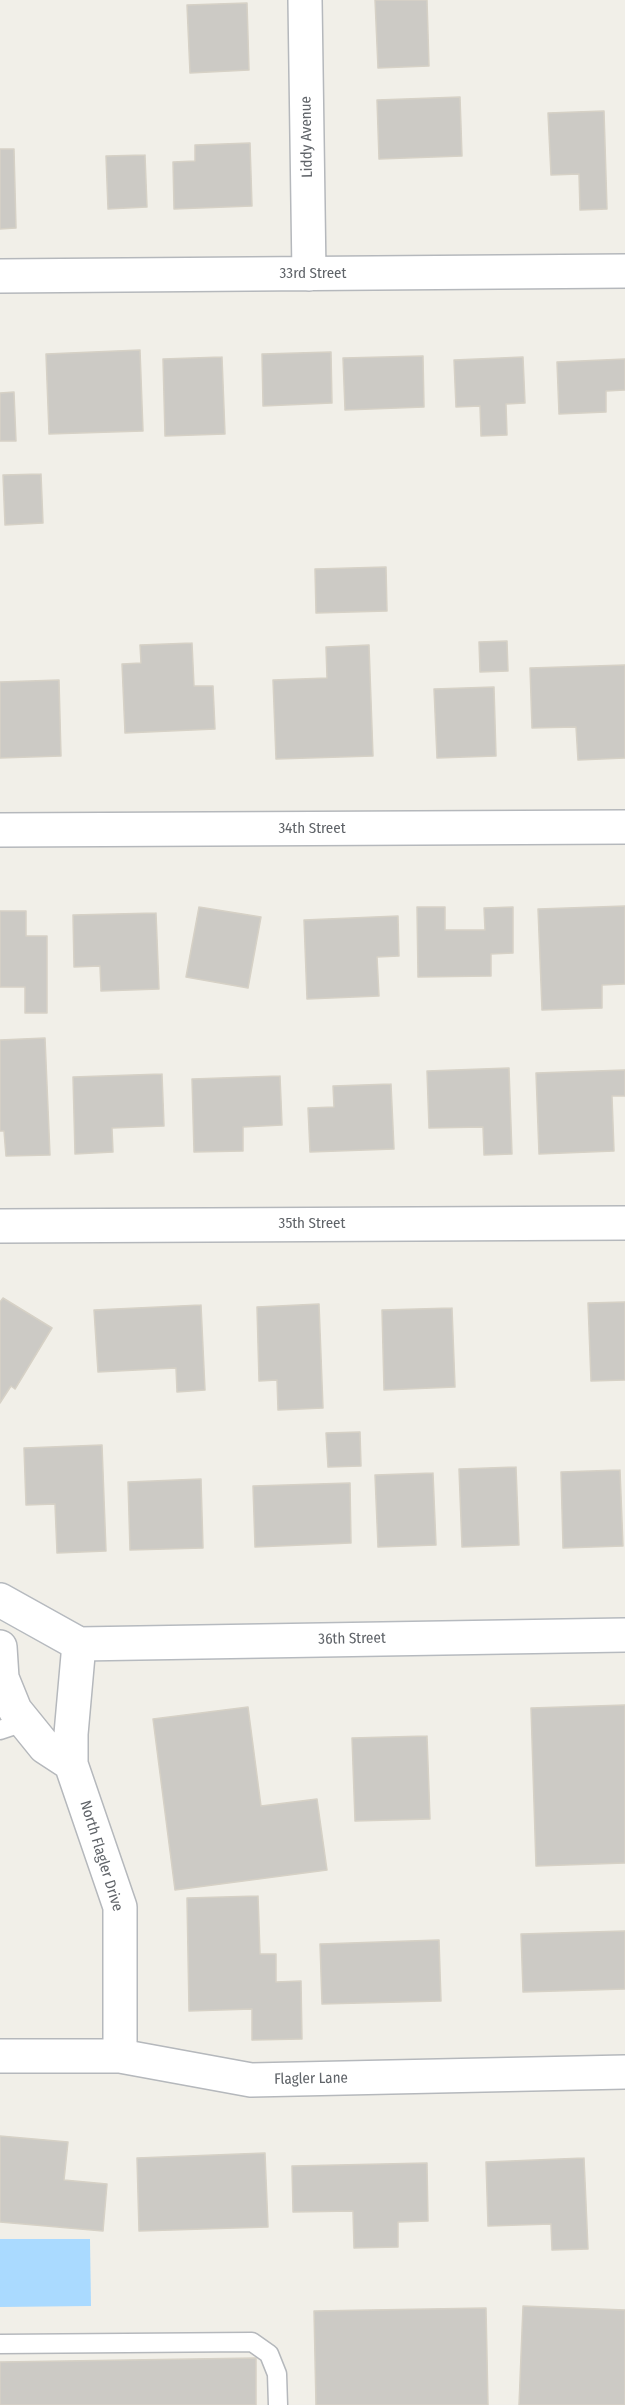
<!DOCTYPE html>
<html>
<head>
<meta charset="utf-8">
<style>
  body { margin:0 }
  canvas { display:block; background:#f1efe8 }
</style>
</head>
<body>
<canvas width="625" height="2405"></canvas>
<script>
const ctx = document.querySelector('canvas').getContext('2d');
ctx.lineJoin = 'round';
function paint(path, color) {
  ctx.fillStyle = color;
  ctx.fill(path, 'evenodd');
}
function poly(rows) {
  const path = new Path2D();
  for (const r of rows) {
    path.moveTo(r[0], r[1]);
    for (let i = 2; i < r.length; i += 2) path.lineTo(r[i], r[i + 1]);
  }
  return path;
}
function stroke(path, color, width, dash) {
  ctx.strokeStyle = color;
  ctx.lineWidth = width;
  ctx.lineCap = dash ? 'butt' : 'round';
  ctx.setLineDash(dash || []);
  ctx.stroke(path);
}
function drawText(font, color, halo, rows, align = 'center') {
  ctx.font = font + ' "Fira Sans Condensed",sans-serif';
  ctx.lineWidth = 6;
  ctx.setLineDash([]);
  ctx.textBaseline = 'middle';
  ctx.strokeStyle = halo;
  ctx.fillStyle = color;
  for (const [text, x, y, turn = 0] of rows) {
    ctx.save();
    ctx.translate(x, y);
    ctx.rotate((+turn || 0) * Math.PI / 180);
    ctx.textAlign = isNaN(turn) ? turn : align;
    if (halo) ctx.strokeText(text, 0, 0);
    ctx.fillText(text, 0, 0);
    ctx.restore();
  }
}
const water = poly([
  [0,2239,90,2239,91,2306,0,2307]
]);
const building = poly([
  [375,0,427,0,429,66,378,68,375,0],
  [247,3,249,70,190,73,187,5,247,3],
  [460,97,462,156,379,159,377,100,460,97],
  [604,111,607,209,580,210,579,174,551,175,548,113,604,111],
  [250,143,252,206,174,209,173,162,195,161,195,145,250,143],
  [0,149,14,149,16,228,0,229,0,149],
  [145,155,147,207,108,209,106,156,145,155],
  [140,350,143,431,49,434,46,354,140,350],
  [331,352,332,403,263,406,262,354,331,352],
  [423,356,424,407,345,410,343,358,423,356],
  [222,357,225,434,165,436,163,359,222,357],
  [523,357,525,403,506,404,507,435,481,436,480,406,456,407,454,360,523,357],
  [625,359,625,390,606,391,606,412,559,414,557,362,625,359],
  [14,392,16,441,0,441,0,393,14,392],
  [41,474,43,523,5,525,3,475,41,474],
  [386,567,387,611,316,613,315,569,386,567],
  [507,641,508,671,480,672,479,642,507,641],
  [192,643,194,686,213,686,215,729,125,733,122,664,141,663,140,645,192,643],
  [369,645,373,756,276,759,273,680,327,678,326,647,369,645],
  [625,665,625,758,578,760,576,727,532,728,530,668,625,665],
  [59,680,61,756,0,758,0,682,59,680],
  [494,687,496,756,437,758,434,689,494,687],
  [625,906,625,984,602,985,602,1008,542,1010,538,909,625,906],
  [199,907,261,917,248,988,186,977,199,907],
  [417,907,445,907,445,930,485,930,484,908,513,907,513,953,491,954,491,976,418,977,417,907],
  [0,911,26,911,26,936,47,936,47,1013,25,1013,25,987,0,987,0,911],
  [156,913,159,989,101,991,100,966,74,967,73,915,156,913],
  [398,916,399,956,377,957,379,996,307,999,304,920,398,916],
  [45,1038,50,1155,6,1156,4,1131,0,1131,0,1040,45,1038],
  [509,1068,512,1154,484,1155,483,1127,429,1128,427,1071,509,1068],
  [625,1070,625,1096,612,1096,614,1151,539,1154,536,1073,625,1070],
  [162,1074,164,1126,112,1128,113,1152,75,1154,73,1077,162,1074],
  [280,1076,282,1125,243,1127,243,1151,194,1152,192,1079,280,1076],
  [391,1084,394,1149,310,1152,308,1108,334,1107,333,1086,391,1084],
  [3,1298,52,1328,15,1389,11,1386,0,1403,0,1302,3,1298],
  [625,1302,625,1380,591,1381,588,1303,625,1302],
  [319,1304,323,1408,278,1410,277,1380,259,1381,257,1307,319,1304],
  [201,1305,205,1390,177,1392,176,1368,98,1372,94,1310,201,1305],
  [452,1308,455,1387,384,1390,382,1310,452,1308],
  [360,1432,361,1466,328,1467,326,1433,360,1432],
  [102,1445,106,1551,57,1553,55,1504,26,1505,24,1448,102,1445],
  [516,1467,519,1545,462,1547,459,1469,516,1467],
  [620,1470,623,1546,563,1548,561,1472,620,1470],
  [433,1473,436,1545,378,1547,375,1475,433,1473],
  [201,1479,203,1548,130,1550,128,1482,201,1479],
  [350,1483,351,1543,255,1547,253,1486,350,1483],
  [625,1705,625,1863,536,1866,531,1708,625,1705],
  [248,1707,261,1806,317,1799,327,1870,175,1890,153,1719,248,1707],
  [427,1736,430,1819,355,1821,352,1738,427,1736],
  [258,1896,260,1954,276,1954,276,1982,301,1981,302,2039,252,2040,252,2009,189,2011,187,1898,258,1896],
  [625,1931,625,1989,523,1992,521,1934,625,1931],
  [439,1940,441,2001,322,2004,320,1944,439,1940],
  [0,2136,68,2142,64,2180,107,2184,103,2231,0,2222,0,2136],
  [265,2153,268,2227,139,2231,137,2158,265,2153],
  [584,2158,588,2249,552,2250,551,2224,488,2226,486,2162,584,2158],
  [427,2163,428,2221,398,2222,398,2247,354,2248,353,2211,293,2212,292,2166,427,2163],
  [523,2306,625,2310,625,2405,519,2405,523,2306],
  [486,2308,488,2405,316,2405,314,2311,486,2308],
  [256,2358,256,2405,0,2405,0,2362,256,2358]
]);
const lane = poly([
  [0,1730,24,1722],
  [0,2344,252,2342,269,2354,277,2374,278,2405]
]);
const street = poly([
  [305,0,309,274],
  [0,276,625,271],
  [0,830,625,827],
  [0,1226,625,1223],
  [79,1644,71,1734,71,1764,120,1907,120,2056],
  [0,1647,2,1678,15,1710,45,1747,71,1764],
  [0,2056,120,2056,251,2080,625,2072]
]);
const secondary = poly([
  [0,1600,79,1644,625,1635]
]);
const streetNames = [
  ["Liddy Avenue",307,137,-91],
  ["33rd Street",313,274],
  ["34th Street",312,829],
  ["35th Street",312,1224],
  ["36th Street",352,1639,-1],
  ["North Flagler Drive",101,1856,73],
  ["Flagler Lane",311,2079,-1]
];
paint(water, '#aadaff');
paint(building, '#cccac5');
stroke(building, '#d6d1c6', 1.5);
stroke(lane, '#b5b8bc', 21);
stroke(street, '#b5b8bc', 36);
stroke(secondary, '#b6babf', 36);
stroke(lane, '#fff', 18);
stroke(street, '#fff', 33);
stroke(secondary, '#fff', 33);
drawText('15px', '#5f6368', '#fff', streetNames);
</script>
</body>
</html>
